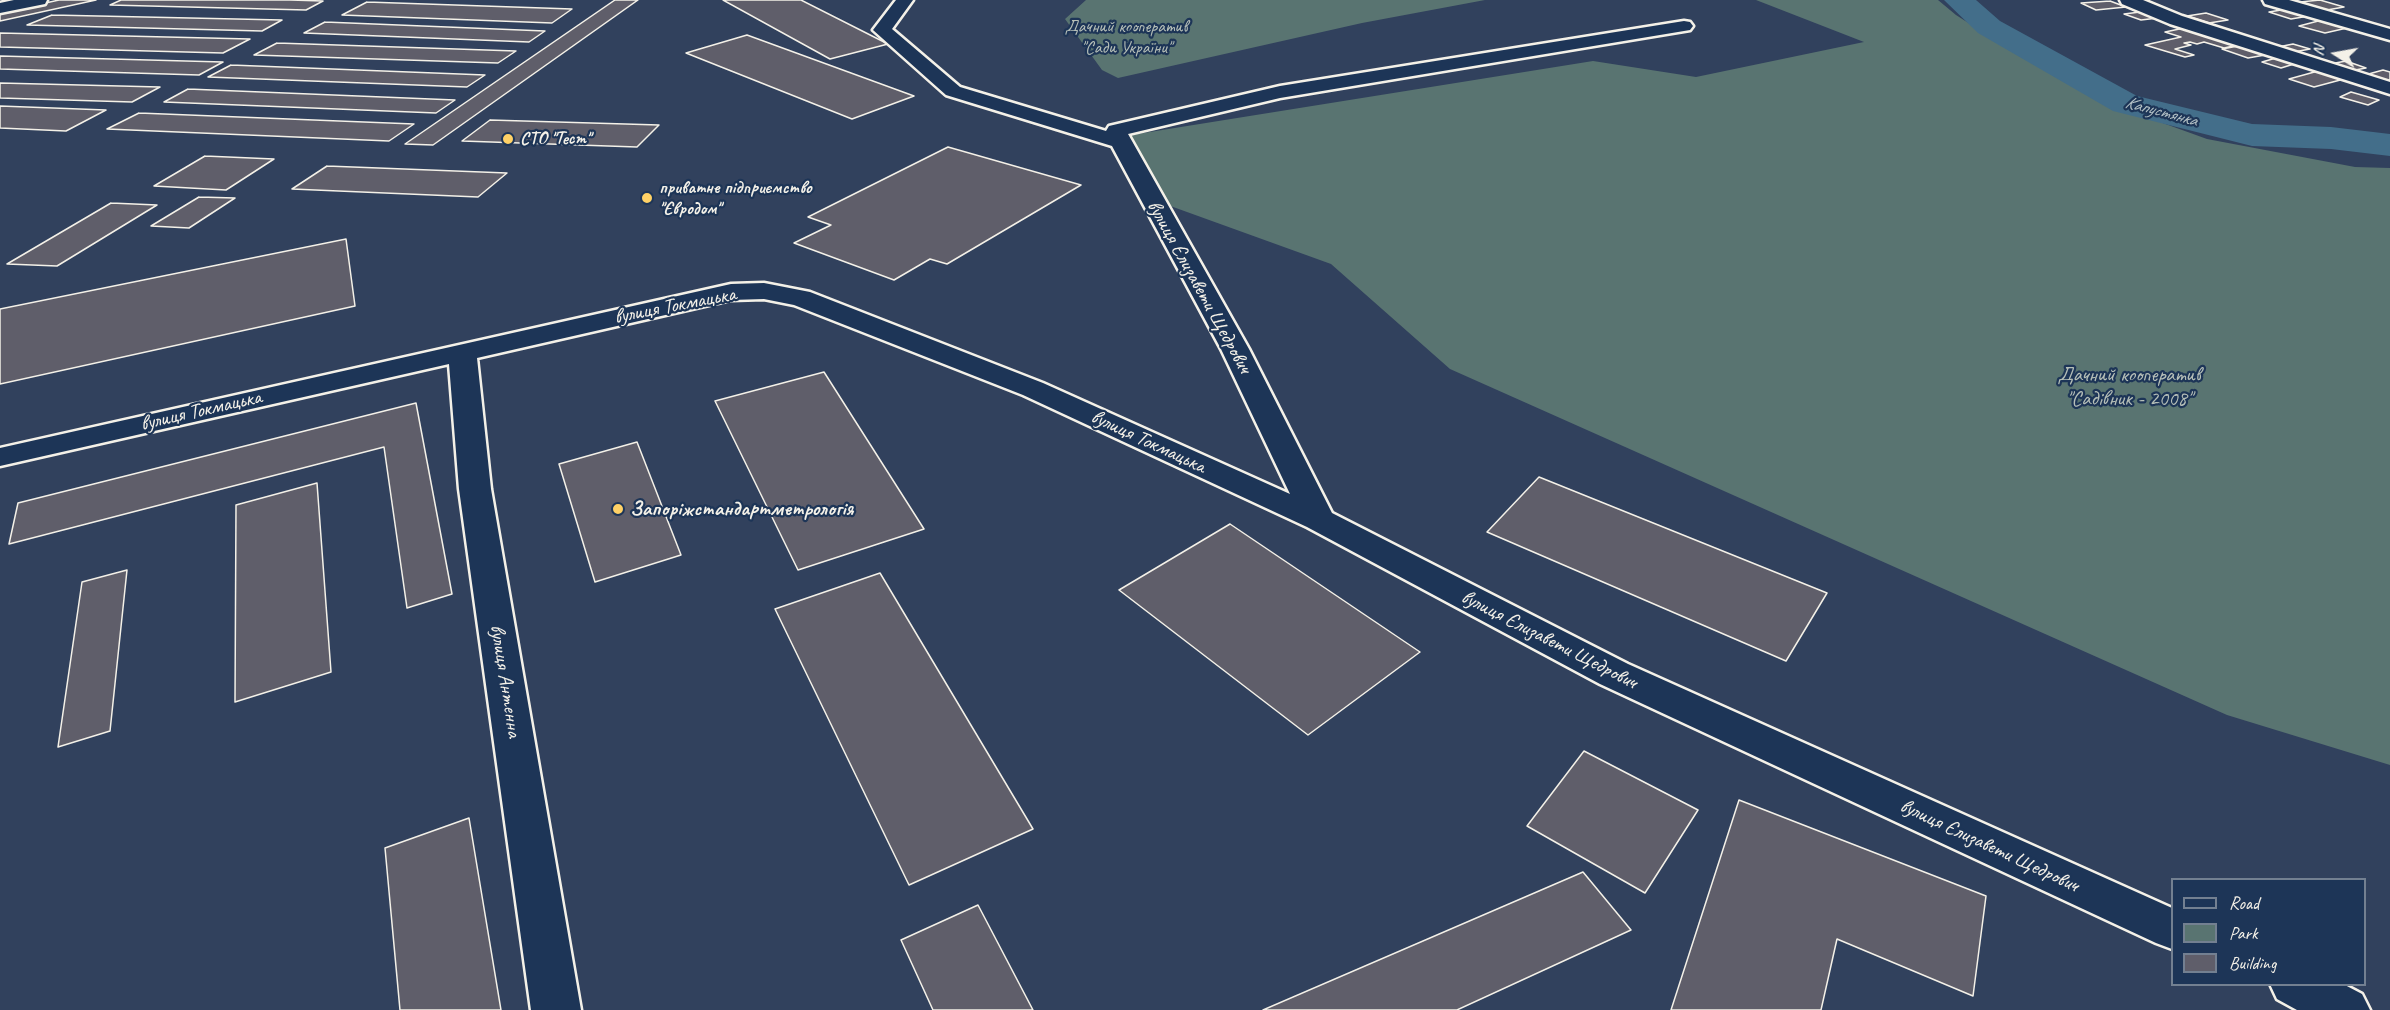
<!DOCTYPE html>
<html>
<head>
<meta charset="utf-8">
<style>
  body { margin:0 }
  #map { position:relative; width:2390px; height:1010px; overflow:hidden; background:#31415d; font-family:Caveat,sans-serif }
  canvas { display:block }
  .legend { position:absolute; left:2171px; top:878px; width:195px; height:108px; box-sizing:border-box; background:#1d3557; border:2px solid #738091; margin:0; padding:8px 10px; list-style:none; font-size:18px; color:#f4f1e8 }
  .legend li { display:flex; align-items:center; gap:12px; height:30px }
  .legend b { width:30px; border:2px solid #738091 }
  .north { position:absolute; left:2306px; top:24px; width:60px; height:60px; -webkit-text-stroke:4px #1d3557; paint-order:stroke; rotate:281deg; font-size:16px; font-weight:700; line-height:24px; text-align:center; color:#f4f1e8 }
  .north::after { content:''; display:block; margin:auto; width:21px; height:27px; background:#f4f1e8; clip-path:polygon(50% 0,100% 100%,50% 72%,0 100%) }
</style>
</head>
<body>
<div id="map">
<canvas width="2390" height="1010"></canvas>
<ul class="legend">
<li><b style="height:8px;background:#1d3557"></b>Road</li>
<li><b style="height:16px;background:#597471"></b>Park</li>
<li><b style="height:16px;background:#5f5e6a"></b>Building</li>
</ul>
<div class="north">N</div>
</div>
<script>
const ctx = document.querySelector('canvas').getContext('2d');
ctx.lineJoin = 'round';
function paint(path, color) {
  ctx.fillStyle = color;
  ctx.fill(path, 'evenodd');
}
function poly(rows) {
  const path = new Path2D();
  for (const r of rows) {
    path.moveTo(r[0], r[1]);
    for (let i = 2; i < r.length; i += 2) path.lineTo(r[i], r[i + 1]);
  }
  return path;
}
function stroke(path, color, width, dash) {
  ctx.strokeStyle = color;
  ctx.lineWidth = width;
  ctx.lineCap = dash ? 'butt' : 'round';
  ctx.setLineDash(dash || []);
  ctx.stroke(path);
}
function drawText(font, color, halo, rows, align = 'center') {
  ctx.font = font + ' Caveat,sans-serif';
  ctx.lineWidth = 4.5;
  ctx.setLineDash([]);
  ctx.textBaseline = 'middle';
  ctx.strokeStyle = halo;
  ctx.fillStyle = color;
  for (const [text, x, y, turn = 0] of rows) {
    ctx.save();
    ctx.translate(x, y);
    ctx.rotate((+turn || 0) * Math.PI / 180);
    ctx.textAlign = isNaN(turn) ? turn : align;
    if (halo) ctx.strokeText(text, 0, 0);
    ctx.fillText(text, 0, 0);
    ctx.restore();
  }
}
const green = poly([
  [1086,0,1485,0,1362,23,1118,78,1102,70,1065,19],
  [1756,0,1938,0,1956,15,2025,59,2102,101,2207,139,2355,167,2390,168,2390,765,2227,715,1450,369,1331,264,1151,199,1131,135,1593,61,1696,77,1864,42]
]);
const river = poly([
  [1944,0,1976,0,2000,21,2137,96,2252,124,2331,127,2390,134,2390,156,2331,149,2252,146,2113,111,1978,33,1944,0]
]);
const building = poly([
  [59,0,96,0,0,21,0,13,59,0],
  [121,0,290,0,323,1,306,10,110,5,121,0],
  [615,0,638,0,433,145,405,144,615,0],
  [723,0,801,0,888,44,830,59,723,0],
  [2320,0,2344,7,2327,10,2300,2,2320,0],
  [2110,1,2126,7,2096,10,2081,3,2110,1],
  [367,2,572,9,552,23,342,15,367,2],
  [2287,9,2309,16,2291,19,2269,12,2287,9],
  [2140,12,2158,18,2141,20,2124,14,2140,12],
  [2206,13,2228,20,2209,23,2187,16,2206,13],
  [52,15,282,20,262,31,27,25,52,15],
  [2322,20,2347,28,2325,33,2299,26,2322,20],
  [325,22,545,31,529,42,304,33,325,22],
  [2184,28,2238,45,2224,48,2204,42,2197,44,2190,42,2184,43,2191,45,2175,49,2194,55,2185,57,2145,45,2181,37,2165,32,2184,28],
  [0,33,250,39,223,53,0,47,0,33],
  [747,35,914,96,852,119,686,53,747,35],
  [277,43,516,51,498,63,254,55,277,43],
  [2293,44,2310,49,2294,52,2278,47,2293,44],
  [2238,46,2265,55,2248,58,2222,49,2238,46],
  [0,56,223,62,199,75,0,69,0,56],
  [2276,58,2294,64,2281,68,2262,62,2276,58],
  [2346,61,2366,68,2350,71,2330,64,2346,61],
  [231,65,485,75,467,87,208,77,231,65],
  [2383,70,2390,72,2390,80,2386,81,2365,75,2383,70],
  [2318,71,2344,79,2314,87,2289,79,2318,71],
  [0,83,160,87,132,102,0,98,0,83],
  [188,89,455,100,436,113,164,102,188,89],
  [2351,92,2379,100,2368,105,2340,97,2351,92],
  [0,106,106,110,66,131,0,128,0,106],
  [139,113,414,124,389,141,107,129,139,113],
  [490,120,659,125,637,147,462,141,490,120],
  [948,147,1081,185,947,264,930,259,894,280,794,243,831,225,808,217,948,147],
  [205,156,274,159,226,190,154,186,205,156],
  [327,166,507,173,478,197,292,189,327,166],
  [199,197,235,198,189,228,151,226,199,197],
  [111,203,157,205,57,266,7,264,111,203],
  [346,239,355,306,0,384,0,309,346,239],
  [824,372,924,529,798,570,715,401,824,372],
  [416,403,452,594,407,608,384,447,9,544,18,503,416,403],
  [637,442,681,555,595,582,559,464,637,442],
  [1539,477,1827,593,1786,661,1487,532,1539,477],
  [317,483,331,672,235,702,236,505,317,483],
  [1230,524,1420,652,1308,735,1119,590,1230,524],
  [127,570,110,731,58,747,82,582,127,570],
  [880,573,1033,829,909,885,775,609,880,573],
  [1584,751,1698,810,1645,893,1527,826,1584,751],
  [1739,800,1986,896,1973,996,1837,939,1821,1010,1671,1010,1739,800],
  [469,818,501,1010,400,1010,385,848,469,818],
  [1583,872,1631,930,1457,1010,1263,1010,1583,872],
  [978,905,1033,1010,933,1010,901,940,978,905]
]);
const minor = poly([
  [14,0,47,0,45,4,0,13,0,3,14,0],
  [896,0,913,0,892,29,960,87,1106,131,1109,126,1280,86,1684,21,1690,22,1693,26,1690,30,1684,31,1280,98,1128,134,1249,349,1332,513,1628,664,2172,908,2172,949,2156,943,1600,684,1307,527,1023,395,794,305,764,299,731,300,477,358,491,489,581,1010,531,1010,459,489,449,364,0,466,0,448,731,284,764,283,810,292,1043,383,1290,494,1221,349,1112,146,946,95,873,30,896,0],
  [2120,0,2143,0,2182,16,2390,82,2390,94,2170,24,2122,4,2120,0],
  [2263,0,2289,0,2390,29,2390,40,2265,4,2263,0],
  [2270,984,2343,984,2362,994,2370,1010,2297,1010,2277,999,2270,984]
]);
const markers = [
  [508,139,6,"#ffd166"],
  [647,198,6,"#ffd166"],
  [618,509,6,"#ffd166"]
];
const farParknames = [
  ["Дачний кооператив",1126,27],
  ["\"Сади України\"",1126,48]
];
const farWaternames = [
  ["Капустянка",2161,112,15]
];
const farPoinames = [
  ["СТО \"Тест\"",520,139],
  ["приватне підприємство",659,188],
  ["\"Євродом\"",659,209]
];
const streetNames = [
  ["вулиця Єлизавети Щедрович",1199,287,61],
  ["вулиця Токмацька",675,306,-11],
  ["вулиця Токмацька",201,411,-13],
  ["вулиця Токмацька",1148,442,25],
  ["вулиця Єлизавети Щедрович",1549,640,27],
  ["вулиця Антенна",505,681,81],
  ["вулиця Єлизавети Щедрович",1989,846,25]
];
const parkNames = [
  ["Дачний кооператив",2129,375],
  ["\"Садівник - 2008\"",2129,399]
];
const poiNames = [
  ["Запоріжстандартметрологія",630,509]
];
paint(green, '#597471');
paint(river, '#436e8a');
paint(building, '#5f5e6a');
stroke(building, '#f4f1e8', 1.5);
stroke(minor, '#f4f1e8', 5);
paint(minor, '#1d3557');
for (const [x, y, r, color] of markers) {
  const dot = new Path2D();
  dot.arc(x, y, r, 0, 2 * Math.PI);
  ctx.fillStyle = color;
  ctx.fill(dot);
  stroke(dot, '#1d3557', 2);
}
drawText('18px', '#b6bfb8', '#1d3557', farParknames);
drawText('italic 18px', '#b6c3c7', '#1d3557', farWaternames);
drawText('bold 18px', '#f4f1e8', '#1d3557', farPoinames, 'left');
drawText('21px', '#f4f1e8', '#1d3557', streetNames);
drawText('21px', '#b6bfb8', '#1d3557', parkNames);
drawText('bold 21px', '#f4f1e8', '#1d3557', poiNames, 'left');
</script>
</body>
</html>
